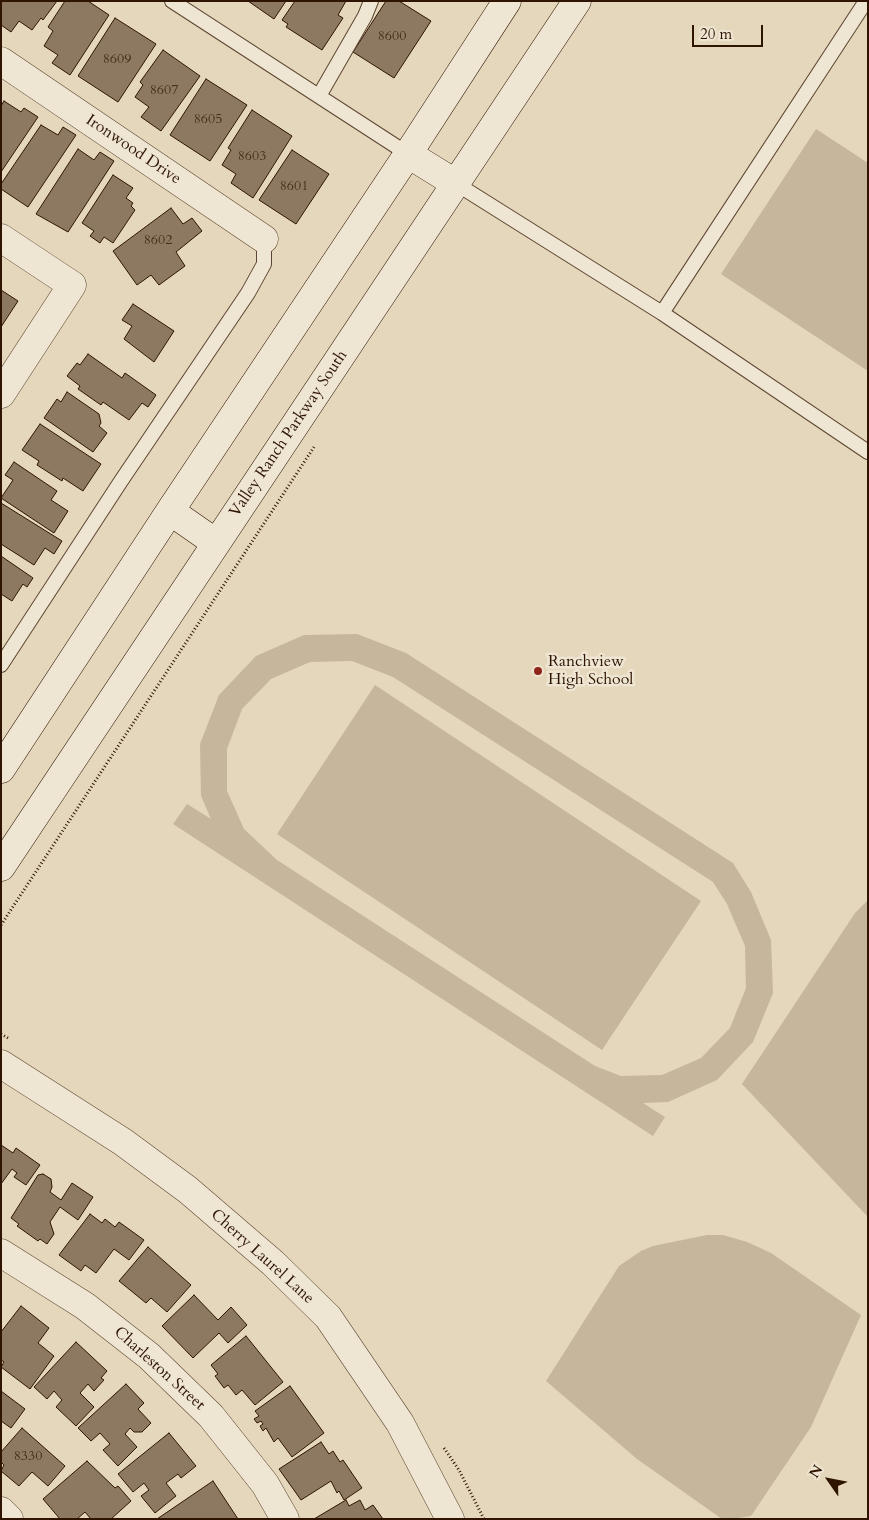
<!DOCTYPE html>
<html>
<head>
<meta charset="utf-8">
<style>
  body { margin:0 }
  #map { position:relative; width:869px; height:1520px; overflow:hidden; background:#e5d7bb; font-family:Cardo,serif }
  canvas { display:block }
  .frame { position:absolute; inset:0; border:2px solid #2e1401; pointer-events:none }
  .north { position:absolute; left:804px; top:1455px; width:50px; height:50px; -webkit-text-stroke:4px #eee5d3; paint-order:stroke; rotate:303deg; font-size:14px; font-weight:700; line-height:20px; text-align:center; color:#2e1401 }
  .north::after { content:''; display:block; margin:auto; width:18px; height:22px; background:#2e1401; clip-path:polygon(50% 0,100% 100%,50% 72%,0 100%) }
  .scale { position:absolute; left:692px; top:25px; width:71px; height:22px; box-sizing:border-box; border:2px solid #2e1401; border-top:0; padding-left:6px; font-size:15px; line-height:18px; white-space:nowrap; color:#2e1401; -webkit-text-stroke:4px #eee5d3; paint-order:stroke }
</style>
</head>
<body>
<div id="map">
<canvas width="869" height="1520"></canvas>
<div class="frame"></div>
<div class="north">N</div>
<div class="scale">20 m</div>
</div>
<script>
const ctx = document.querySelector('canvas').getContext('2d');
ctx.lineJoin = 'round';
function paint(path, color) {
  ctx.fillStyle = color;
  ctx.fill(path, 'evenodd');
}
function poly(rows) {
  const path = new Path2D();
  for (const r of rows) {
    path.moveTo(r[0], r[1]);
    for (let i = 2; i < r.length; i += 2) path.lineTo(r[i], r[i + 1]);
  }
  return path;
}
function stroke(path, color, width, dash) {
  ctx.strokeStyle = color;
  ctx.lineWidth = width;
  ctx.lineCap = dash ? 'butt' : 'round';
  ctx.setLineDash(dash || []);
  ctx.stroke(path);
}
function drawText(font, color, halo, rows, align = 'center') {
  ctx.font = font + ' Cardo,serif';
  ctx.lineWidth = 5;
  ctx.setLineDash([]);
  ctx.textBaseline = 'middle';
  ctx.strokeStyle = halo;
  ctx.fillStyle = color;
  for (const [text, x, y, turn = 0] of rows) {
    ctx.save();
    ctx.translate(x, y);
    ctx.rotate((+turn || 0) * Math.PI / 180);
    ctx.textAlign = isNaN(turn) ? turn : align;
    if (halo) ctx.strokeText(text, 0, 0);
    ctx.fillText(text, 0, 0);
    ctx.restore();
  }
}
const green = poly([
  [816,129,868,163,868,371,721,274],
  [357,634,406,653,733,863,751,892,771,940,773,993,753,1042,717,1080,668,1102,643,1103,665,1117,653,1136,173,824,187,804,211,819,201,796,200,744,219,695,256,656,304,635],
  [352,661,393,677,713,882,727,904,745,946,746,988,730,1028,701,1058,662,1075,621,1076,595,1066,277,860,244,829,227,791,227,749,242,709,271,679,310,662],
  [375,685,701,901,602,1050,277,834],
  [868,900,868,1217,742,1084,855,913],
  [707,1235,723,1235,747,1242,771,1253,861,1315,811,1427,751,1516,732,1519,722,1519,637,1459,546,1381,619,1266,641,1251,653,1246]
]);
const building = poly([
  [1,1,57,1,43,20,41,18,32,30,19,21,11,32,1,25,1,1],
  [65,1,88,1,109,15,70,75,52,63,58,55,44,46,53,31,48,27,65,1],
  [248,1,286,1,274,19,248,1],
  [295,1,346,1,338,15,343,18,322,50,286,27,288,24,282,20,295,1],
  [386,1,399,1,431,21,394,78,353,52,386,1],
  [115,18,156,44,118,102,78,76,115,18],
  [163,50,200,76,161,131,141,117,149,107,135,97,143,85,140,82,163,50],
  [206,79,247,105,210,161,170,135,206,79],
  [4,101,21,112,24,108,38,117,1,172,1,106,4,101],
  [252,110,292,136,253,198,231,183,236,174,222,165,231,150,228,148,252,110],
  [41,125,58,135,63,127,76,135,28,207,1,189,1,184,41,125],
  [78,149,94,160,100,152,114,161,68,232,36,214,78,149],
  [292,150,329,174,296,224,259,200,292,150],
  [113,175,133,188,126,198,133,203,131,206,135,210,113,243,104,237,100,243,90,236,94,231,82,223,113,175],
  [171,208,183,224,192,218,202,231,176,252,185,266,159,285,151,275,137,285,113,251,171,208],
  [1,290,18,301,1,327,1,290],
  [133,304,174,331,154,362,124,339,132,326,122,320,133,304],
  [88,354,122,378,125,373,156,395,148,407,142,403,129,420,103,402,101,405,78,389,80,386,67,376,77,363,80,365,88,354],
  [67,392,99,414,101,423,99,426,107,433,93,452,44,418,57,399,61,402,67,392],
  [40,424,101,464,83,491,63,478,62,481,37,465,39,461,22,450,40,424],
  [14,462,57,491,51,500,68,511,54,533,1,498,13,480,5,475,14,462],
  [1,503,62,541,54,554,45,548,34,565,1,544,1,503],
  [1,556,33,578,27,587,23,584,12,601,1,594,1,556],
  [1,1145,13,1153,16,1148,40,1165,26,1185,14,1177,17,1173,12,1169,1,1184,1,1145],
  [43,1174,51,1179,52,1187,50,1192,61,1200,72,1183,93,1197,78,1220,60,1207,50,1222,54,1234,47,1244,40,1239,38,1241,17,1226,19,1224,11,1218,38,1175,43,1174],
  [90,1214,102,1223,105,1219,115,1227,119,1222,144,1240,129,1260,114,1249,96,1273,85,1265,81,1271,59,1255,90,1214],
  [148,1247,191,1285,167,1312,151,1298,146,1303,119,1281,148,1247],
  [194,1295,218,1320,231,1307,247,1325,228,1343,219,1333,193,1358,162,1326,194,1295],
  [21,1306,49,1328,38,1343,54,1356,30,1389,1,1367,4,1362,1,1360,1,1332,21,1306],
  [246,1336,283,1382,255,1405,242,1390,236,1395,228,1385,224,1388,215,1376,218,1374,211,1365,246,1336],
  [76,1342,107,1371,101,1378,104,1380,94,1391,88,1384,80,1393,94,1407,76,1426,56,1407,62,1400,54,1391,47,1399,34,1387,76,1342],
  [126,1384,144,1403,138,1409,151,1423,142,1432,134,1432,130,1428,125,1434,137,1447,118,1466,103,1450,110,1444,100,1433,91,1441,78,1428,126,1384],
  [290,1386,324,1433,292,1457,278,1438,274,1442,266,1428,263,1431,260,1426,263,1424,261,1421,257,1423,254,1419,259,1416,255,1411,290,1386],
  [1,1391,25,1409,11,1428,1,1421,1,1391],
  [22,1428,65,1466,48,1486,32,1472,19,1486,1,1471,4,1465,1,1462,1,1452,22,1428],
  [169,1433,196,1466,181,1478,178,1474,166,1483,176,1496,155,1513,141,1496,149,1490,144,1483,133,1492,118,1474,169,1433],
  [321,1442,329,1454,333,1451,340,1462,343,1460,362,1488,344,1500,339,1491,337,1493,331,1481,301,1500,279,1469,321,1442],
  [87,1461,115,1488,118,1486,131,1501,111,1519,91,1519,85,1512,77,1519,60,1519,43,1499,87,1461],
  [213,1481,238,1519,157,1519,213,1481],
  [346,1500,349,1506,360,1500,365,1510,373,1505,383,1519,314,1519,346,1500]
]);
const path = poly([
  [1,925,314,447],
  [1,1034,8,1038],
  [444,1448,459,1470,484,1519]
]);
const lane = poly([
  [172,1,408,154],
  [319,96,365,16,371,1],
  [455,183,662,313,868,452],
  [662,313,866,1],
  [1,665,121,481,248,293,264,264,264,239]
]);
const street = poly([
  [1,61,264,239],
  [1,238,72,285,1,394],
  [1,1064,123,1142,188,1190,273,1263,328,1317,400,1423,450,1519],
  [1,1253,85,1306,149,1356,211,1416,265,1484,285,1519],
  [1,1511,9,1519]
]);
const secondary = poly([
  [408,154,455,183],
  [170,511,216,543],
  [1,769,170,511,408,154,507,1],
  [1,867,577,1]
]);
const markers = [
  [538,671,5,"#8f2418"]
];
const numberNames = [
  ["8600",392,37],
  ["8609",117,60],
  ["8607",164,91],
  ["8605",208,120],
  ["8603",252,157],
  ["8601",294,187],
  ["8602",158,241],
  ["8330",28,1457]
];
const streetNames = [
  ["Ironwood Drive",133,150,34],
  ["Valley Ranch Parkway South",289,434,-56],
  ["Cherry Laurel Lane",262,1257,42],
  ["Charleston Street",159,1369,42]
];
const poiNames = [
  ["Ranchview",548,662],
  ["High School",548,680]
];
paint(green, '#c6b69b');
paint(building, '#8d7962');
stroke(building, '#2e1401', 1);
stroke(lane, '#5c4530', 16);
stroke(street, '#5c4530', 29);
stroke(secondary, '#2e1401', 29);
stroke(path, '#2e1401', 3, [1, 2.5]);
stroke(lane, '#eee5d3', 14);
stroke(street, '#eee5d3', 28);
stroke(secondary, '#eee5d3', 28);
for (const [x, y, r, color] of markers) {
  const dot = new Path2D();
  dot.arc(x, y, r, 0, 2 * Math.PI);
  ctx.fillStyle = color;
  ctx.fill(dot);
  stroke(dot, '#eee5d3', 2);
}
drawText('14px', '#462d19', null, numberNames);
drawText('16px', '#2e1401', '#eee5d3', streetNames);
drawText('16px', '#2e1401', '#eee5d3', poiNames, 'left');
</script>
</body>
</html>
